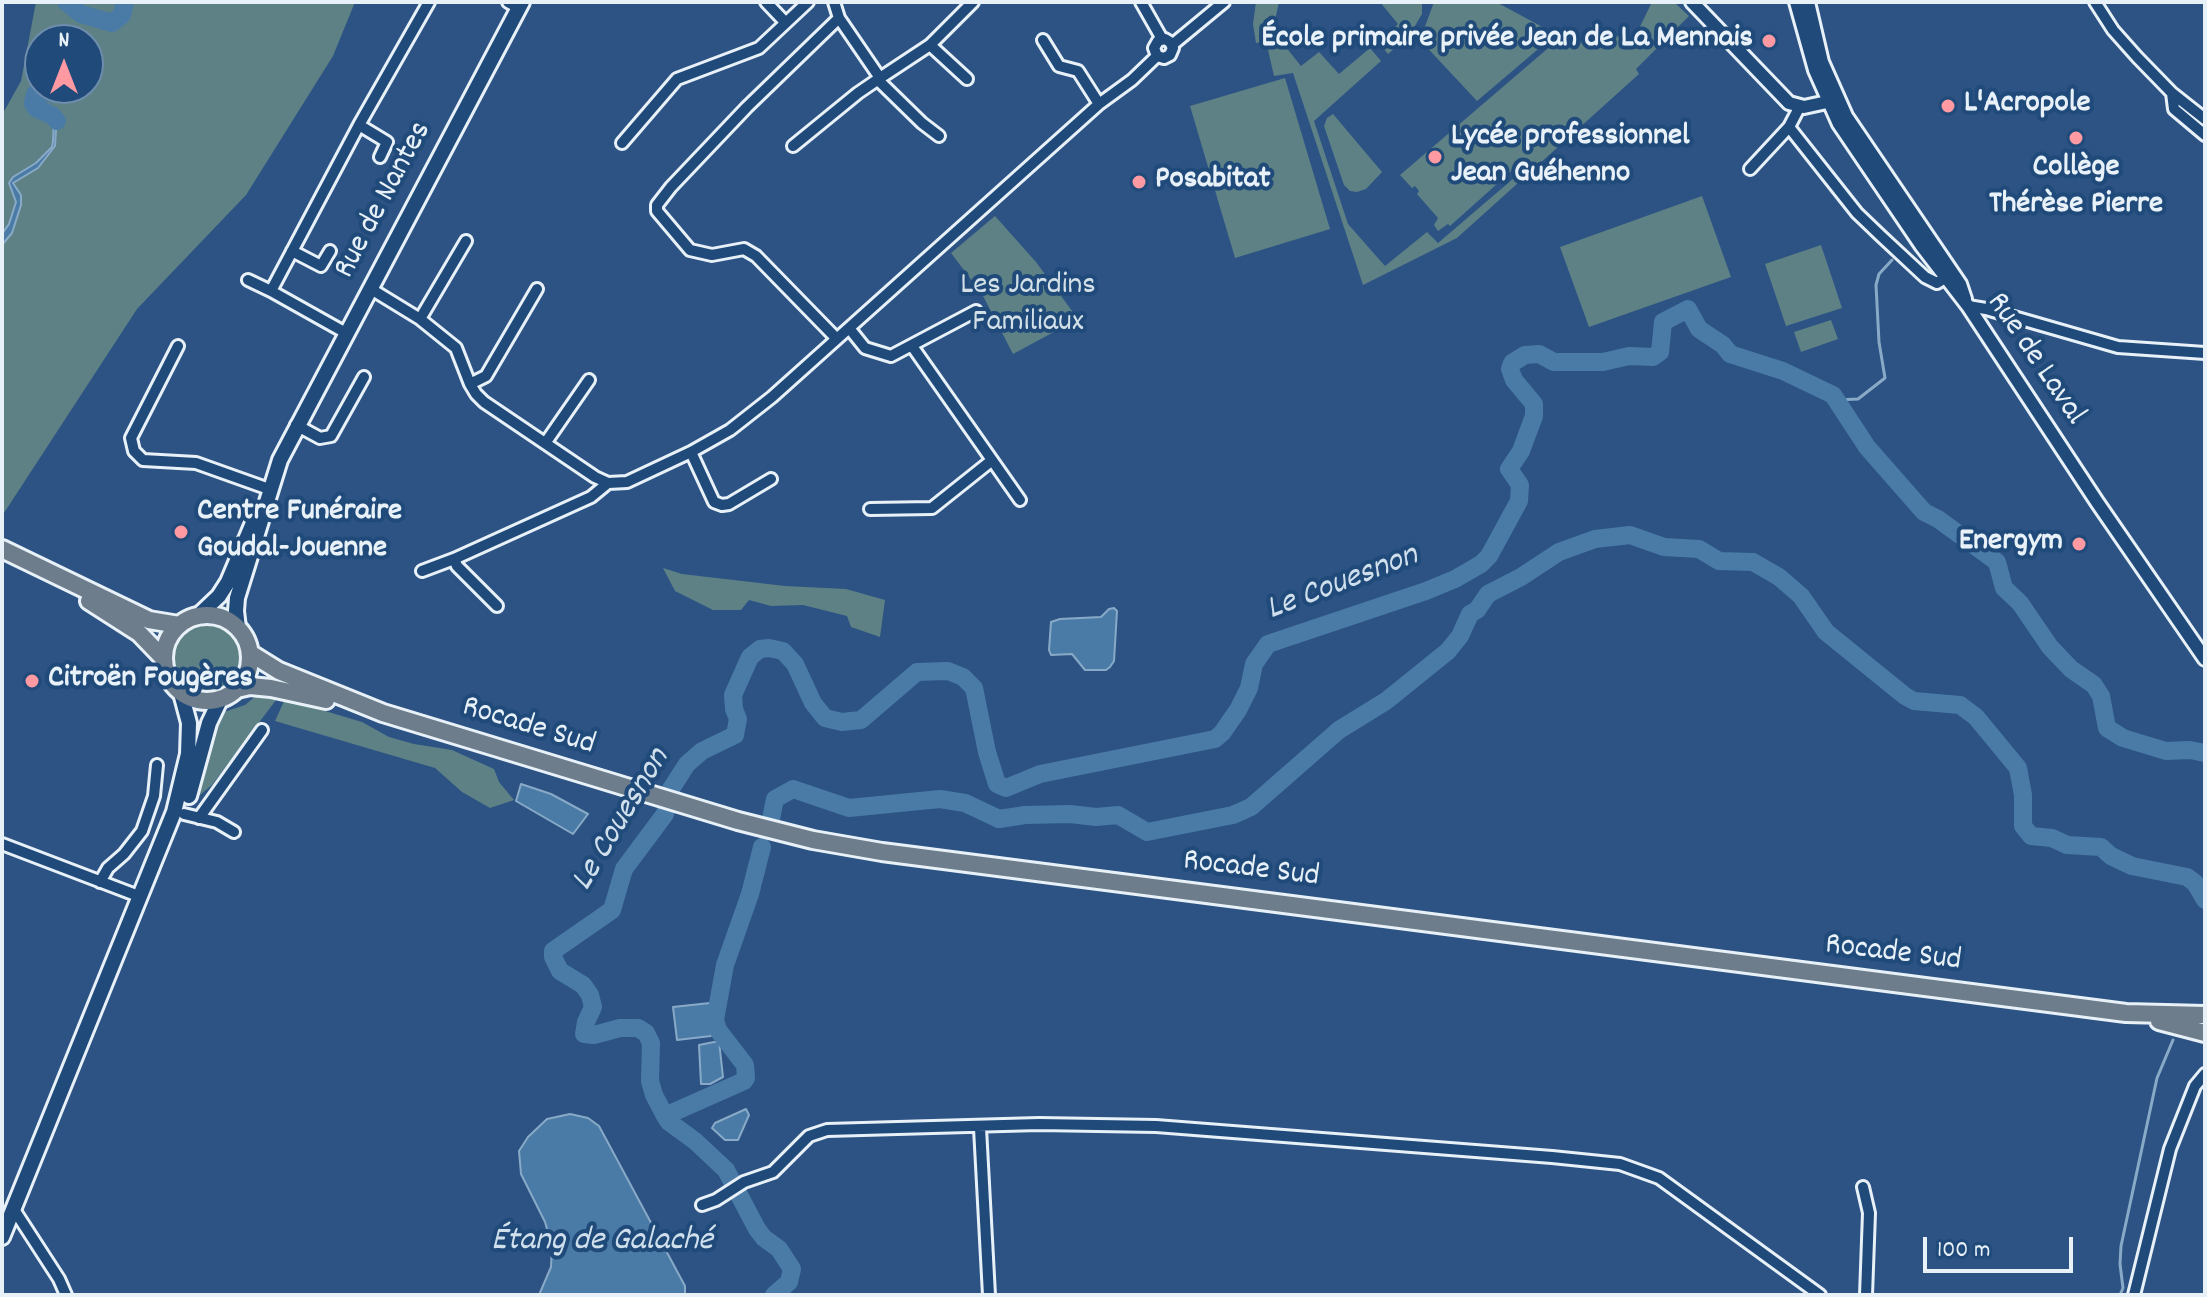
<!DOCTYPE html>
<html>
<head>
<meta charset="utf-8">
<style>
  body { margin:0 }
  #map { position:relative; width:2207px; height:1297px; overflow:hidden; background:#2c5383; font-family:Dekko,sans-serif }
  canvas { display:block }
  .frame { position:absolute; inset:0; border:4px solid #e8f1f8; pointer-events:none }
  .north { position:absolute; left:24px; top:24px; width:80px; height:80px; box-sizing:border-box; background:#1f4a7a; border:2px solid #6f8dac; border-radius:50%; rotate:0deg; font-size:22px; font-weight:700; line-height:32px; text-align:center; color:#e8f1f8 }
  .north::after { content:''; display:block; margin:auto; width:28px; height:36px; background:#ff9aa2; clip-path:polygon(50% 0,100% 100%,50% 72%,0 100%) }
  .scale { position:absolute; left:1923px; top:1237px; width:150px; height:36px; box-sizing:border-box; border:4px solid #e8f1f8; border-top:0; padding-left:10px; font-size:24px; line-height:28px; white-space:nowrap; color:#e8f1f8; -webkit-text-stroke:6px #1f4a7a; paint-order:stroke }
</style>
</head>
<body>
<div id="map">
<canvas width="2207" height="1297"></canvas>
<div class="frame"></div>
<div class="north">N</div>
<div class="scale">100 m</div>
</div>
<script>
const ctx = document.querySelector('canvas').getContext('2d');
ctx.lineJoin = 'round';
function paint(path, color) {
  ctx.fillStyle = color;
  ctx.fill(path, 'evenodd');
}
function poly(rows) {
  const path = new Path2D();
  for (const r of rows) {
    if (r.length === 3) {
      path.moveTo(r[0] + r[2], r[1]);
      path.arc(r[0], r[1], r[2], 0, 2 * Math.PI);
      continue;
    }
    path.moveTo(r[0], r[1]);
    for (let i = 2; i < r.length; i += 2) path.lineTo(r[i], r[i + 1]);
  }
  return path;
}
function stroke(path, color, width, dash) {
  ctx.strokeStyle = color;
  ctx.lineWidth = width;
  ctx.lineCap = dash ? 'butt' : 'round';
  ctx.setLineDash(dash || []);
  ctx.stroke(path);
}
function drawText(font, color, halo, rows, align = 'center') {
  ctx.font = font + ' Dekko,sans-serif';
  ctx.lineWidth = 8;
  ctx.setLineDash([]);
  ctx.textBaseline = 'middle';
  ctx.strokeStyle = halo;
  ctx.fillStyle = color;
  for (const [text, x, y, turn = 0] of rows) {
    ctx.save();
    ctx.translate(x, y);
    ctx.rotate((+turn || 0) * Math.PI / 180);
    ctx.textAlign = isNaN(turn) ? turn : align;
    if (halo) ctx.strokeText(text, 0, 0);
    ctx.fillText(text, 0, 0);
    ctx.restore();
  }
}
const green = poly([
  [36,2,355,2,333,56,246,195,137,309,2,516,2,115,21,81],
  [40,40,88,40,88,88,40,88],
  [1256,2,1279,2,1276,16,1277,36,1301,66,1319,52,1339,74,1370,48,1381,61,1314,121,1348,224,1385,266,1427,232,1438,243,1521,172,1516,167,1450,226,1448,224,1438,231,1434,225,1438,218,1417,194,1419,191,1415,186,1412,188,1400,175,1560,38,1579,46,1592,24,1632,43,1652,2,1674,2,1689,16,1636,69,1639,74,1457,238,1363,285,1293,73,1274,76,1266,41,1256,43,1253,24],
  [1380,2,1422,2,1422,14,1409,36,1388,54,1378,42,1398,24],
  [1434,2,1496,2,1550,31,1550,39,1477,101,1420,40],
  [1285,78,1330,229,1235,258,1190,106],
  [1333,114,1382,172,1366,189,1357,192,1350,191,1344,185,1324,126,1327,118],
  [1702,196,1731,277,1589,327,1560,247],
  [995,216,1036,262,1078,319,1013,354,982,294,951,253],
  [1821,245,1842,308,1786,326,1765,264],
  [1831,320,1838,339,1801,352,1794,332],
  [663,568,682,574,785,586,846,589,885,600,880,637,851,627,847,616,803,605,771,606,749,600,741,610,713,610,675,591],
  [206,657,37],
  [259,693,279,696,212,785,188,805,218,714,245,705],
  [285,699,362,722,389,737,414,744,452,750,494,769,499,782,514,800,490,808,462,792,435,768,275,721]
]);
const water = poly([
  [88,68,94,72,95,81,89,88,83,93,60,100,39,96,33,98,33,108,57,114,55,146,38,168,13,183,21,195,21,205,12,233,2,245,2,234,9,224,16,202,9,183,13,177,36,163,52,147,53,141,54,119,32,108,29,105,33,93,58,95,88,88,88,68],
  [1114,608,1117,611,1114,661,1110,667,1106,670,1085,670,1072,654,1051,655,1049,650,1051,622,1060,619,1101,617,1109,609,1114,608],
  [521,784,551,794,588,814,573,834,516,801,521,784],
  [710,1003,711,1036,677,1040,673,1007,710,1003],
  [719,1041,723,1077,710,1084,701,1084,699,1045,719,1041],
  [746,1109,749,1115,738,1140,725,1140,712,1128,715,1123,746,1109],
  [570,1114,588,1118,599,1126,685,1286,685,1295,539,1295,551,1267,552,1246,545,1222,521,1174,519,1151,528,1137,547,1119,570,1114]
]);
const stream = poly([
  [1836,400,1858,399,1885,378,1879,342,1876,285,1879,274,1892,260],
  [2120,1295,2123,1288,2120,1264,2121,1246,2157,1078,2173,1040]
]);
const river = poly([
  [66,2,81,14,112,23,122,15,125,2],
  [57,121,53,116,36,108,33,103,35,94,39,92,56,94,82,88],
  [771,819,775,799,793,789,849,808,940,799,965,803,999,819,1025,815,1070,814,1096,817,1118,815,1147,832,1233,815,1251,807,1339,730,1386,701,1448,651,1460,636,1470,614,1477,610,1488,594,1521,577,1559,552,1595,539,1630,535,1664,547,1699,549,1719,561,1753,562,1779,577,1801,596,1826,632,1905,696,1914,701,1960,705,1976,717,2018,768,2023,795,2023,826,2031,836,2052,838,2067,845,2101,847,2111,856,2132,866,2187,877,2195,883,2205,900],
  [665,1116,744,1081,746,1078,745,1065,718,1030,715,1020,725,965,750,894,762,847],
  [774,1295,789,1282,792,1269,779,1249,764,1238,757,1229,726,1170,695,1141,669,1122,665,1116,654,1095,650,1081,651,1043,646,1033,638,1028,620,1028,594,1035,584,1034,586,1022,593,1007,590,995,583,985,560,971,553,957,553,951,612,910,624,869,665,814,671,789,687,764,702,751,735,735,738,719,734,709,733,695,750,657,760,649,769,648,783,651,795,664,813,703,825,718,842,722,861,720,917,672,948,671,963,677,974,688,987,752,997,784,1006,788,1040,774,1215,739,1222,733,1238,710,1249,688,1254,664,1268,644,1426,591,1455,579,1481,564,1489,556,1519,501,1520,485,1509,469,1521,451,1534,416,1534,404,1514,380,1510,369,1512,363,1525,355,1539,354,1554,362,1603,362,1629,356,1653,357,1660,352,1663,322,1688,309,1699,329,1723,345,1730,354,1783,371,1833,395,1867,447,1924,512,1938,519,1997,562,2004,588,2020,603,2050,647,2071,669,2094,685,2101,696,2107,728,2123,738,2166,751,2190,750,2205,753]
]);
const minor = poly([
  [508,2,519,8],
  [766,2,785,22],
  [1141,2,1162,39],
  [2095,2,2113,30,2137,57,2172,93,2205,119],
  [1043,40,1059,66,1078,71,1099,104],
  [930,45,967,79],
  [1172,45,1224,2],
  [880,78,930,45,973,2],
  [878,80,922,123,939,136],
  [2172,93,2174,109,2205,135],
  [359,125,387,142,380,157],
  [1789,127,1857,213,1881,236,1925,277,1937,283,1945,278],
  [622,143,677,79,759,48,808,2],
  [793,146,858,93,880,78,839,18,834,2],
  [1750,169,1789,127,1800,106],
  [292,251,321,266,330,251],
  [248,280,271,291],
  [371,289,420,319,456,348,470,384,476,394,484,402,595,477,608,483,627,482,691,452,730,430,772,397,1099,104,1132,80,1157,56,1164,58,1170,55,1173,48,1170,42,1165,39,1158,41,1154,48,1157,56],
  [1968,306,1986,309,2118,347,2205,353],
  [420,319,466,241],
  [849,328,865,348,891,356,976,311],
  [346,333,271,291,359,125,429,2],
  [836,338,756,256,744,249,712,255,690,250,657,211,657,205,671,187,747,107,839,18],
  [178,346,131,438,134,451,143,460,196,463,269,489],
  [912,346,1020,500],
  [470,384,486,376,537,289],
  [296,425,320,438,331,436,364,377],
  [546,442,589,380],
  [691,452,714,502,722,505,729,504,771,479],
  [870,509,932,508,991,461],
  [454,559,457,566,497,606],
  [422,571,454,559,591,497,608,483],
  [184,814,217,822,234,832],
  [199,818,262,730],
  [2,844,141,897],
  [100,882,108,868,124,854,142,831,154,796,157,765],
  [980,1128,989,1295],
  [1863,1187,1869,1213,1866,1295],
  [702,1205,716,1200,744,1182,773,1172,809,1136,827,1130,1039,1124,1156,1126,1552,1157,1620,1164,1659,1178,1820,1295],
  [13,1208,59,1279,66,1295],
  [2134,1295,2170,1149,2195,1086,2205,1074]
]);
const tertiary = poly([
  [1692,2,1789,103,1804,107,1836,100],
  [1796,2,1815,70,1839,124,1921,245,1968,306,2097,502,2205,659],
  [1808,2,1822,62,1846,116,1960,284,1965,299]
]);
const secondary = poly([
  [199,615,219,596,228,582,253,523],
  [238,628,236,611,237,598,280,460,522,2],
  [189,796,209,723,220,700],
  [2,1237,174,812,188,754,189,723,181,693]
]);
const primary = poly([
  [2,549,149,620,179,625],
  [89,601,139,633,163,658],
  [207,658,43],
  [250,653,279,671,383,713,738,821,813,840,882,852,2126,1013,2205,1015],
  [237,689,250,686,271,688,326,700],
  [2159,1021,2205,1033]
]);
const markers = [
  [1769,41,8,"#ff9aa2"],
  [1948,106,8,"#ff9aa2"],
  [2076,138,8,"#ff9aa2"],
  [1435,157,8,"#ff9aa2"],
  [1139,182,8,"#ff9aa2"],
  [181,532,8,"#ff9aa2"],
  [2079,544,8,"#ff9aa2"],
  [32,681,8,"#ff9aa2"]
];
const poiNames = [
  ["École primaire privée Jean de La Mennais",1753,41,"right"],
  ["L'Acropole",1964,106],
  ["Lycée professionnel",1451,139],
  ["Jean Guéhenno",1451,176],
  ["Collège",2076,170,"center"],
  ["Thérèse Pierre",2076,207,"center"],
  ["Posabitat",1155,182],
  ["Centre Funéraire",197,514],
  ["Goudal-Jouenne",197,551],
  ["Energym",2063,544,"right"],
  ["Citroën Fougères",48,681]
];
const streetNames = [
  ["Rue de Nantes",385,201,-62],
  ["Rue de Laval",2034,360,56],
  ["Rocade Sud",528,728,17],
  ["Rocade Sud",1251,871,7],
  ["Rocade Sud",1893,955,7]
];
const parkNames = [
  ["Les Jardins",1028,288],
  ["Familiaux",1028,325]
];
const waterNames = [
  ["Le Couesnon",1343,585,-21],
  ["Le Couesnon",623,821,-59],
  ["Étang de Galaché",602,1243]
];
paint(green, '#5e8186');
paint(water, '#4a7ba7');
stroke(water, '#89aac7', 2);
stroke(stream, '#89aac7', 3);
stroke(river, '#4a7ba7', 18);
stroke(minor, '#e8f1f8', 16);
stroke(tertiary, '#e8f1f8', 18);
stroke(secondary, '#e8f1f8', 20);
stroke(primary, '#e8f1f8', 22);
stroke(minor, '#1f4a7a', 10);
stroke(tertiary, '#1f4a7a', 12);
stroke(secondary, '#1f4a7a', 14);
stroke(primary, '#6d7d8c', 16);
for (const [x, y, r, color] of markers) {
  const dot = new Path2D();
  dot.arc(x, y, r, 0, 2 * Math.PI);
  ctx.fillStyle = color;
  ctx.fill(dot);
  stroke(dot, '#1f4a7a', 3);
}
drawText('bold 32px', '#e8f1f8', '#1f4a7a', poiNames, 'left');
drawText('32px', '#e8f1f8', '#1f4a7a', streetNames);
drawText('32px', '#d3e0e7', '#1f4a7a', parkNames);
drawText('italic 34px', '#d0dfec', '#1f4a7a', waterNames);
</script>
</body>
</html>
